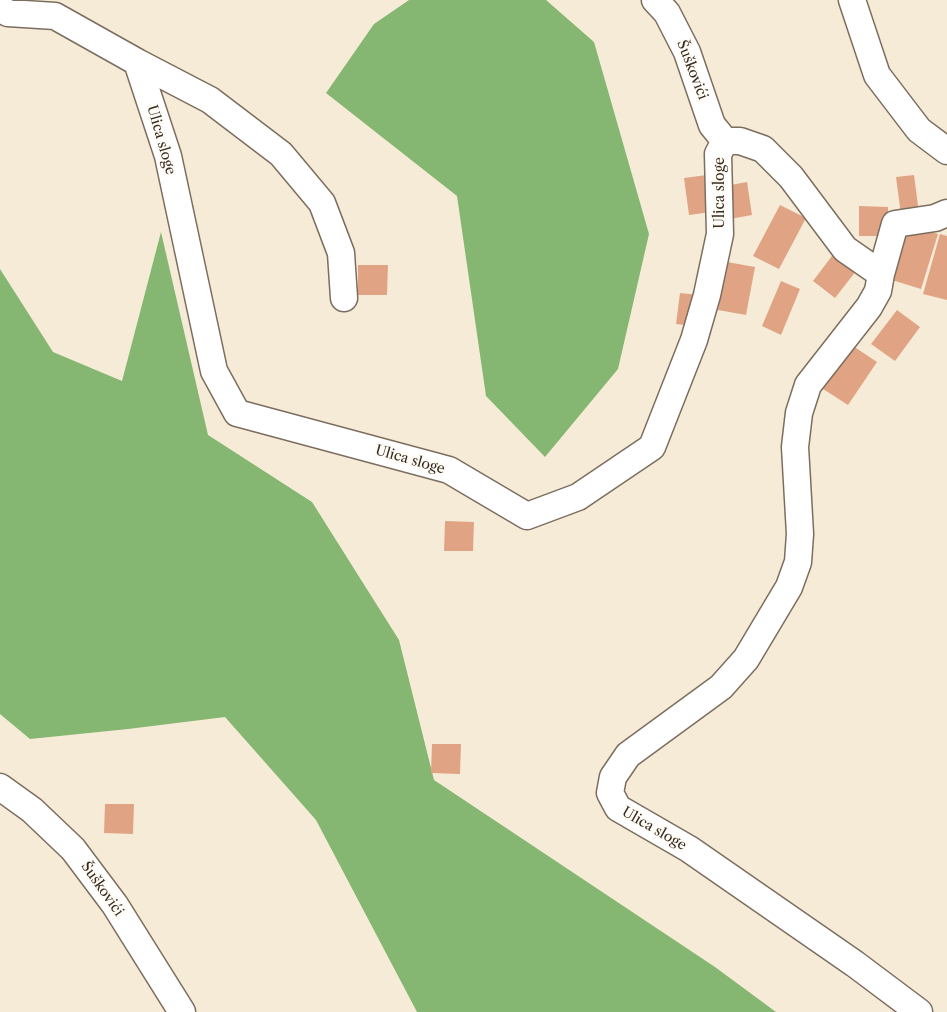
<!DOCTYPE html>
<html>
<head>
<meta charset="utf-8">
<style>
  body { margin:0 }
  canvas { display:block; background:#f6ebd7 }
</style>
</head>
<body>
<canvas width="947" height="1012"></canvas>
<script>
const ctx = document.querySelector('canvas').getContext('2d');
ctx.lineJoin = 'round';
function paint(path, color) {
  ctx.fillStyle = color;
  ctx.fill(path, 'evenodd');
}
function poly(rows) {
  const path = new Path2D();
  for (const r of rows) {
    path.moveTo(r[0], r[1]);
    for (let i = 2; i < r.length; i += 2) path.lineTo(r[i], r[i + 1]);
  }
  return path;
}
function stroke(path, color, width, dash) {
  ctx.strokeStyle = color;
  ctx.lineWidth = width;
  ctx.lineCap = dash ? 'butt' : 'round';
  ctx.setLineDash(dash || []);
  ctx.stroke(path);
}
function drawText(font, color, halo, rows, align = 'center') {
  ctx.font = font + ' "Libre Caslon Text",serif';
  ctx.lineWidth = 4.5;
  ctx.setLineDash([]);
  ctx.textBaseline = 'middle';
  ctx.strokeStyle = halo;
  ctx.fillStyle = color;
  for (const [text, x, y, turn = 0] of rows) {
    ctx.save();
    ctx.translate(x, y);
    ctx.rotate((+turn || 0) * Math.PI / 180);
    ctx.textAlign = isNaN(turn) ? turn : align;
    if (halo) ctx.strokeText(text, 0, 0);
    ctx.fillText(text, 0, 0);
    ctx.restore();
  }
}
const forest = poly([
  [409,0,546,0,594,42,649,234,618,369,545,457,486,396,457,196,326,93,374,24],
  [161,232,208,435,312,502,399,640,434,780,715,967,776,1012,417,1012,316,820,225,717,128,729,30,739,0,714,0,269,53,352,122,381]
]);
const building = poly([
  [707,175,711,212,689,215,684,178],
  [914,175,919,213,901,215,896,177],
  [747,182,752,215,730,219,725,186],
  [780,205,806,218,779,269,753,256],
  [859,206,888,207,888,236,859,236],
  [909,225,938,234,921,289,892,280],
  [940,234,947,236,947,300,923,294],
  [838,248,860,266,835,298,813,281],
  [727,262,755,267,746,315,718,310],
  [358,265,388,265,387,295,358,295],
  [781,281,800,289,781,335,762,326],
  [680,293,699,295,695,326,676,324],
  [897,310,920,327,895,361,871,344],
  [850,344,877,362,848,405,820,387],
  [445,521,474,522,473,551,444,551],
  [432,744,461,744,460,774,431,773],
  [105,804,134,804,133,834,104,833]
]);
const minor = poly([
  [655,0,667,13,687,52,712,125,725,141],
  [852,0,877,75,919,130,947,151],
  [0,9,8,13,55,16,137,62,168,156,214,371,237,413,449,470,527,516,578,497,652,447,694,340,707,295,720,234,718,154,725,141,740,141,763,149,791,177,845,249,881,274,878,291,869,307,808,385,799,413,795,447,800,534,798,562,789,587,746,659,721,687,628,755,613,777,610,793,618,808,689,849,855,964,919,1012],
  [137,62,210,100,281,154,322,203,341,253,344,298],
  [881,274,895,224,935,218,947,213],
  [0,787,32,810,73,849,115,905,182,1012]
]);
const streetNames = [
  ["Šuškovići",692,70,69],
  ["Ulica sloge",161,140,74],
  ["Ulica sloge",720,193,-90],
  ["Ulica sloge",410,460,16],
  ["Ulica sloge",654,829,30],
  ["Šuškovići",102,889,55]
];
paint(forest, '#85b772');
paint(building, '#e0a485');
stroke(minor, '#7c6e5f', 29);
stroke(minor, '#fff', 26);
drawText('14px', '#3b2a1e', '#fdfcf7', streetNames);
</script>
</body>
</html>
